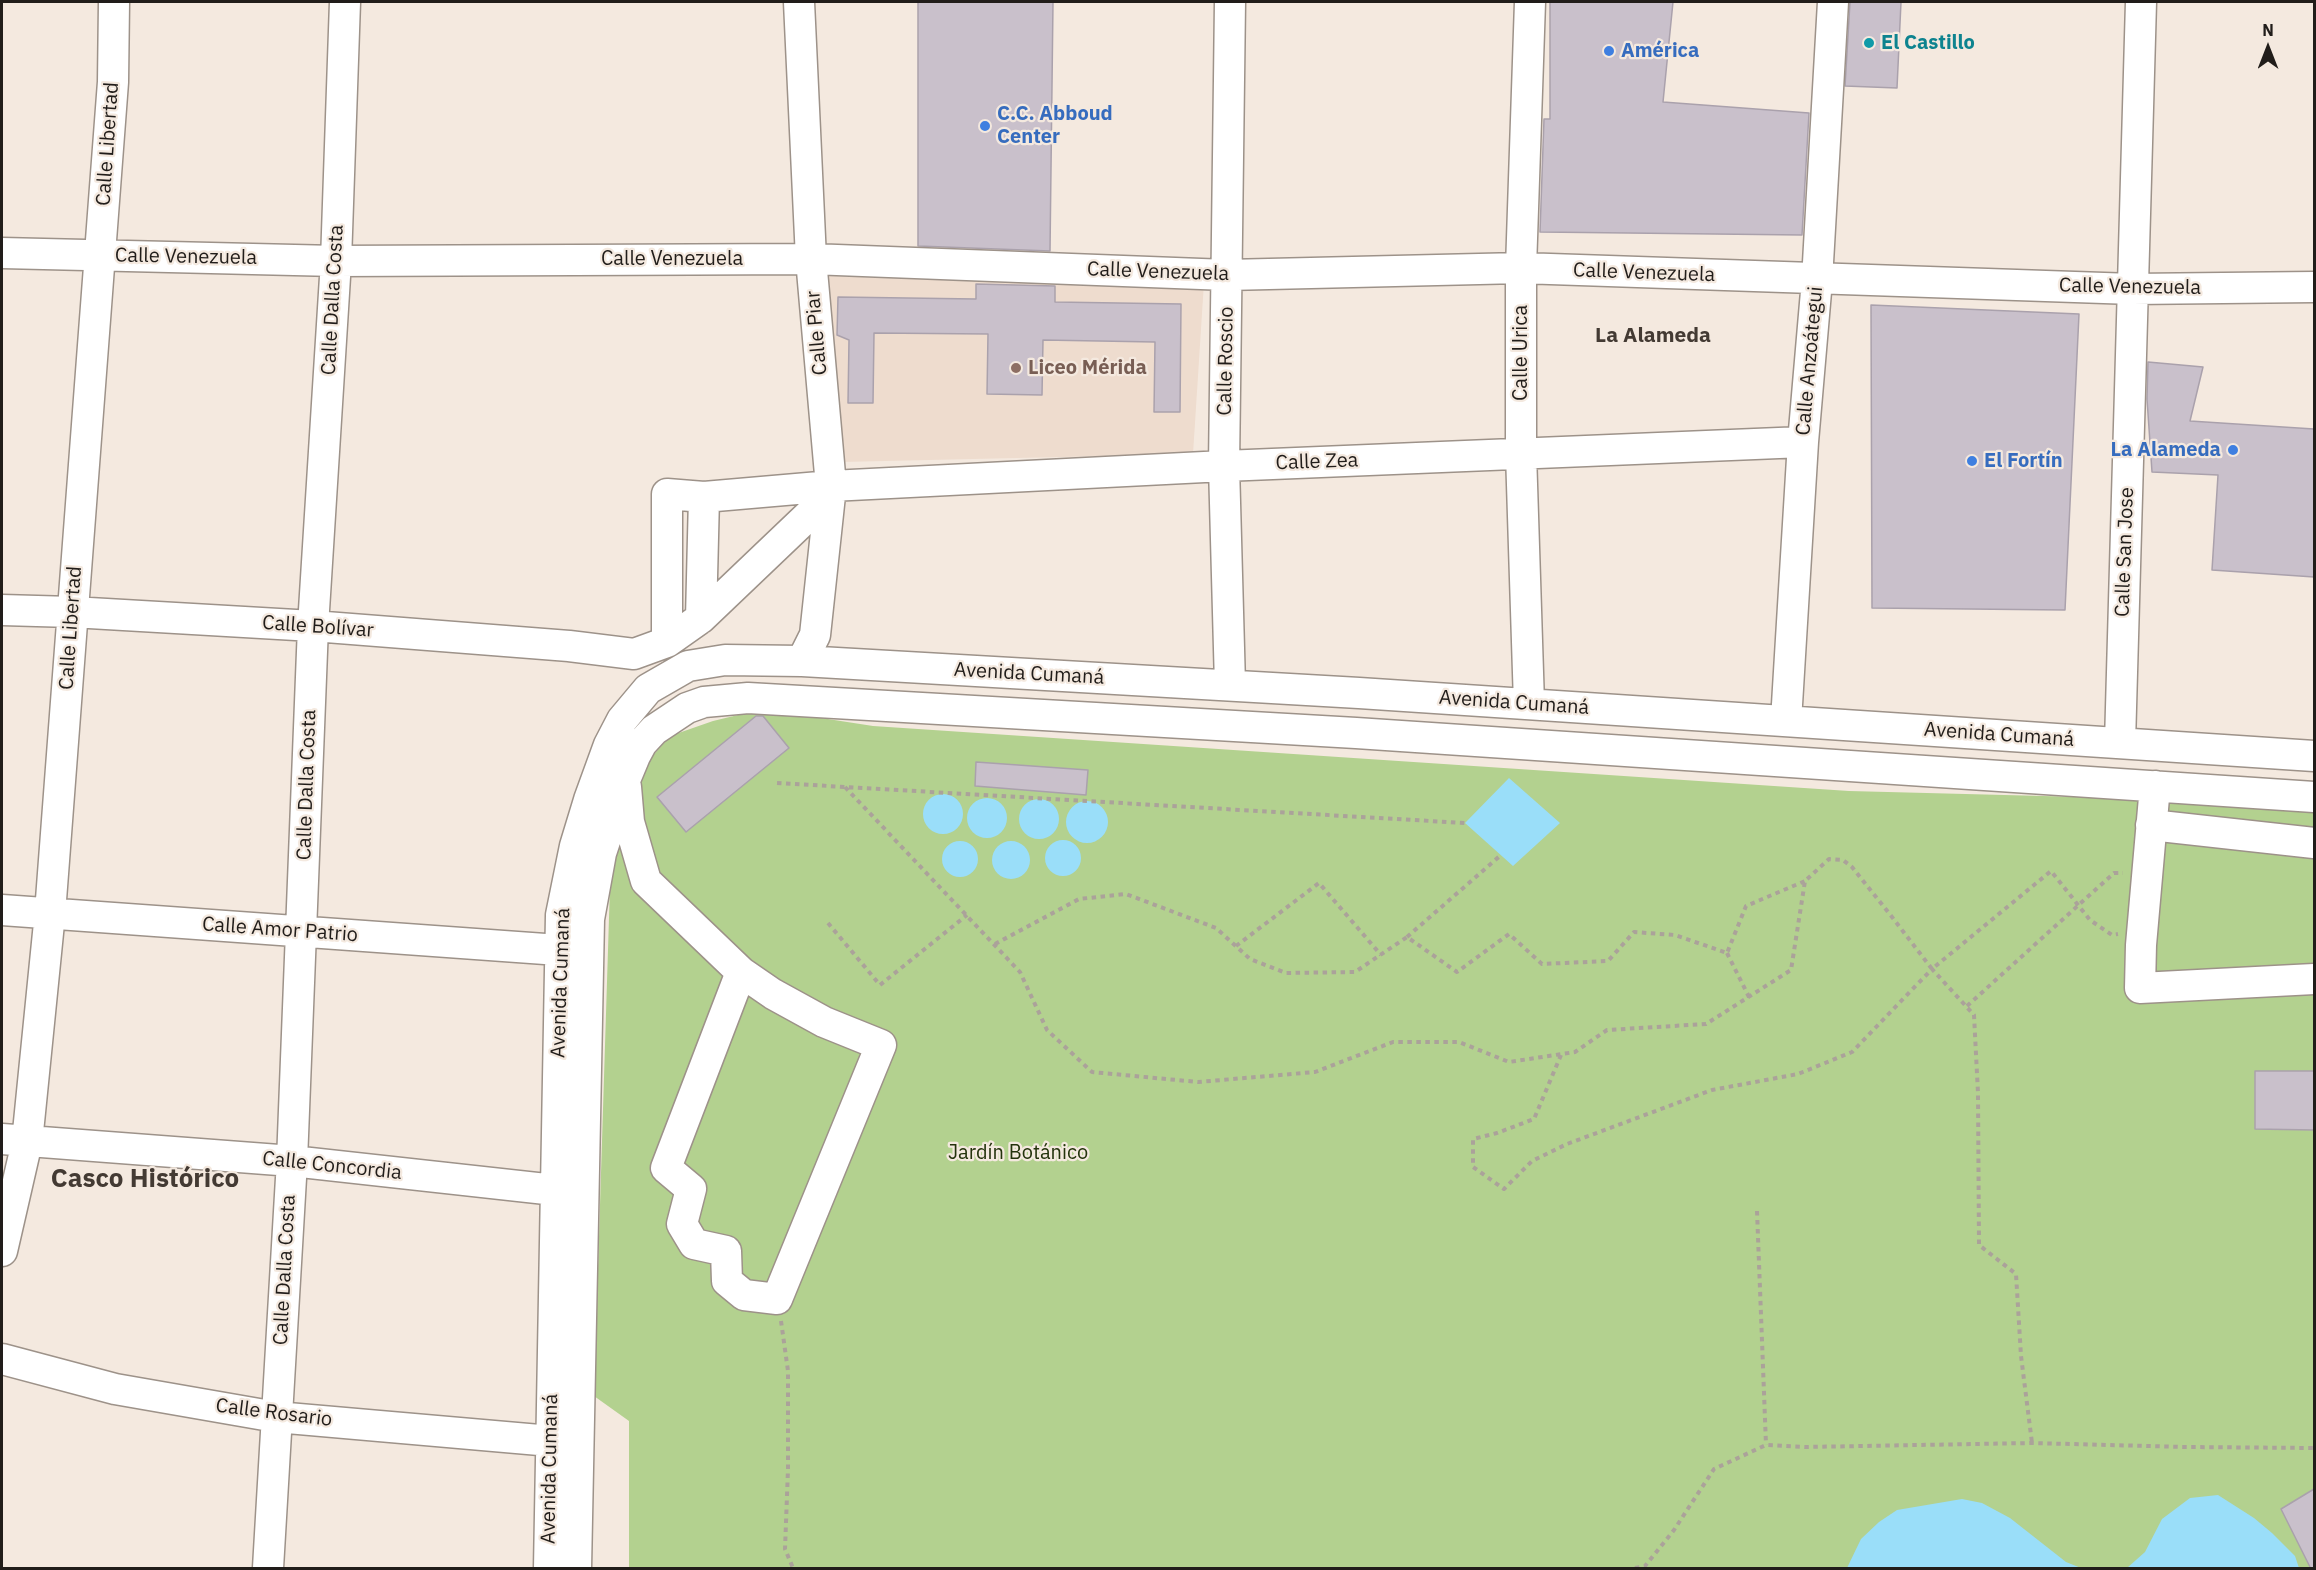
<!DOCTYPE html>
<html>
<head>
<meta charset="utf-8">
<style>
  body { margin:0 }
  #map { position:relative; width:2316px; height:1570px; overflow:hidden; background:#f4e9df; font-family:"IBM Plex Sans",sans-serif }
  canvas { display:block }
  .frame { position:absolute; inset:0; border:3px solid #211d1a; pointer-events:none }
  .north { position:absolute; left:2238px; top:18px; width:60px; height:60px; -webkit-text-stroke:4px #f4e9df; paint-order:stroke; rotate:0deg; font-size:16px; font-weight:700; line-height:24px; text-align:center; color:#211d1a }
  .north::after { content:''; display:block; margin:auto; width:21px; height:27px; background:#211d1a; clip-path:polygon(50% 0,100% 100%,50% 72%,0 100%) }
</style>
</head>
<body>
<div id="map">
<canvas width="2316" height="1570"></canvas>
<div class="frame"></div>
<div class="north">N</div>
</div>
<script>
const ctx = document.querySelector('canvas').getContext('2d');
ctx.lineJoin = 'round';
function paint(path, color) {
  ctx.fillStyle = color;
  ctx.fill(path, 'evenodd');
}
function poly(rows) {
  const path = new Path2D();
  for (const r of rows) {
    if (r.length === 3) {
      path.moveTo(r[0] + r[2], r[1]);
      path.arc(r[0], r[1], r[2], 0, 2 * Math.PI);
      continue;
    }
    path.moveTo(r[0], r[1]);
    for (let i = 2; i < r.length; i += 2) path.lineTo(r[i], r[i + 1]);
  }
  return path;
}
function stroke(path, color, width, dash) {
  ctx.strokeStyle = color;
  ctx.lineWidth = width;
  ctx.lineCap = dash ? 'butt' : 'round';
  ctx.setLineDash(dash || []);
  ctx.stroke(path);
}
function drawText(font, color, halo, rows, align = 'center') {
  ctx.font = font + ' "IBM Plex Sans",sans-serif';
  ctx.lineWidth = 4.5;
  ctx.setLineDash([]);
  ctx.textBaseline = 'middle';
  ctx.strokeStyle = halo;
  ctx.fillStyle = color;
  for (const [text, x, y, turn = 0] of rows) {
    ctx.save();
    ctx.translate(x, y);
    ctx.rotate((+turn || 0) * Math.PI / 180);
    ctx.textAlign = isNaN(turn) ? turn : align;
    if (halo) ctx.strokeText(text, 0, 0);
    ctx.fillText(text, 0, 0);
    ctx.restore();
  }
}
const built = poly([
  [824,273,1204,282,1193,454,841,462]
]);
const green = poly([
  [763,709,873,726,1849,791,2314,803,2314,1568,629,1568,629,1421,594,1396,610,886,623,822,642,768,670,736,713,721]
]);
const water = poly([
  [1509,778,1560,823,1513,866,1465,823],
  [943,814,20],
  [987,818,20],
  [1039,819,20],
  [1087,822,21],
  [1063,858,18],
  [1011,860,19],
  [960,859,18],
  [2218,1495,2254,1518,2272,1533,2295,1556,2299,1568,2127,1568,2145,1552,2162,1519,2190,1498],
  [1962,1499,1982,1503,2010,1518,2066,1562,2081,1568,1847,1568,1861,1539,1879,1522,1897,1510]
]);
const building = poly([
  [918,2,1053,2,1050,251,918,246,918,2],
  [1550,2,1673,2,1663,102,1809,113,1802,235,1540,232,1544,119,1550,119,1550,2],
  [1850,2,1901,2,1897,88,1845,86,1850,2],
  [976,284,1055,286,1055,302,1181,304,1180,412,1154,412,1155,342,1043,340,1042,395,987,394,988,334,874,333,873,403,848,403,849,340,837,335,838,297,976,299,976,284],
  [1871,305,2079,314,2065,610,1872,608,1871,305],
  [2148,362,2203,367,2190,421,2314,429,2314,577,2212,570,2218,475,2152,472,2147,399,2148,362],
  [756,716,763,716,789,748,686,832,657,797,756,716],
  [976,762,1088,770,1086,795,975,786,976,762],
  [2255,1071,2314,1071,2314,1130,2255,1129,2255,1071],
  [2314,1489,2314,1569,2311,1569,2281,1509,2314,1489]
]);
const path = poly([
  [777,783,1465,823],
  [845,787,1020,972,1047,1030,1092,1072,1198,1082,1315,1072,1393,1042,1459,1042,1509,1062,1575,1052,1607,1030,1706,1024,1791,970,1805,881,1829,859,1843,860,1852,867,1892,917,1932,969,2051,871,2090,920,2112,935,2118,934],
  [828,923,880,985,967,915],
  [1407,937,1501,855],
  [995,944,1079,899,1126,894,1216,928,1250,959,1286,973,1355,972,1407,937,1457,972,1509,934,1542,964,1608,961,1634,932,1675,935,1727,953,1746,906,1805,881],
  [1236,946,1319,883,1381,955],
  [1727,953,1749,997],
  [1967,1006,2114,873,2123,873],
  [1561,1055,1534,1119,1497,1133,1473,1139,1473,1167,1504,1189,1532,1161,1567,1144,1712,1090,1798,1074,1852,1052,1932,969,1974,1015,1978,1093,1979,1245,2016,1274,2021,1356,2032,1443],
  [1757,1211,1766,1445],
  [781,1321,788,1371,788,1469,785,1549,793,1568],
  [1635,1568,1645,1566,1674,1530,1714,1469,1766,1445,1805,1447,2032,1443,2186,1447,2314,1448]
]);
const minor = poly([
  [799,2,811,259,831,486,815,635,802,661],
  [1230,2,1224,466,1230,685],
  [2,253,336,261,811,259,1227,275,1521,268,2133,289,2314,287],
  [2,610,72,612,313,626,569,646,634,654,667,642,701,618,830,495],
  [701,618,704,497],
  [667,642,667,494,704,497,831,486,1224,466,1803,442],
  [1529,704,1521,453,1521,268,1530,2],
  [1786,721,1803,442,1817,280,1833,2],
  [2120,743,2141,2],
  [2155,786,2141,945,2140,988,2314,979],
  [626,787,629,822,646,881,741,972,773,994,824,1022,881,1045,777,1299,744,1295,727,1281,726,1251,694,1244,682,1224,691,1189,666,1168,741,972],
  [2151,825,2314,843],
  [2,910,559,950],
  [2,1139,292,1161,555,1190],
  [2,1251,27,1142,50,913,113,82,114,2],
  [2,1359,115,1389,276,1417,551,1441],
  [268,1568,292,1161,313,626,336,261,345,2],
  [549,1568,561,915,575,846,589,800,609,745,622,720,648,689,688,666,725,660,802,661,1359,693,2314,756],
  [576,1568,589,919,601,853,625,780,635,756,642,743,654,730,687,708,704,702,748,698,1356,733,2314,797]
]);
const markers = [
  [1869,43,6,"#0f9aa8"],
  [1609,51,6,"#3f7fe0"],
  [985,126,6,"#3f7fe0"],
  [1016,368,6,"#8d6e63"],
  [2233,450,6,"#3f7fe0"],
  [1972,461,6,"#3f7fe0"]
];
const cultureNames = [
  ["El Castillo",1881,43]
];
const shopNames = [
  ["América",1621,51],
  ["C.C. Abboud",997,114],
  ["Center",997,137],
  ["La Alameda",2221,450,"right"],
  ["El Fortín",1984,461]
];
const streetNames = [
  ["Calle Libertad",108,144,-86],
  ["Calle Venezuela",186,257,1],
  ["Calle Venezuela",672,259],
  ["Calle Venezuela",1158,272,2],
  ["Calle Venezuela",1644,273,2],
  ["Calle Venezuela",2130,287,1],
  ["Calle Dalla Costa",333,300,-87],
  ["Calle Piar",817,333,-95],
  ["Calle Urica",1521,353,-90],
  ["Calle Roscio",1226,361,-89],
  ["Calle Anzoátegui",1810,361,-85],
  ["Calle Zea",1317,462,-2],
  ["Calle San Jose",2125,552,-88],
  ["Calle Bolívar",318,627,4],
  ["Calle Libertad",71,628,-86],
  ["Avenida Cumaná",1029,674,3],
  ["Avenida Cumaná",1514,703,4],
  ["Avenida Cumaná",1999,735,4],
  ["Calle Dalla Costa",307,785,-88],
  ["Calle Amor Patrio",280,930,4],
  ["Avenida Cumaná",561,983,-88],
  ["Calle Concordia",332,1166,6],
  ["Calle Dalla Costa",285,1270,-87],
  ["Calle Rosario",274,1413,7],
  ["Avenida Cumaná",550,1469,-89]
];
const educationNames = [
  ["Liceo Mérida",1028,368]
];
const parkNames = [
  ["Jardín Botánico",1018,1153]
];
const neighbourhoodNames = [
  ["La Alameda",1653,336]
];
const districtNames = [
  ["Casco Histórico",145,1179]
];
paint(built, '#eedcce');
paint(green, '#b3d18f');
paint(water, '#9adef9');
paint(building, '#c9c0cb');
stroke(building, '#aaa1ac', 1.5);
stroke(minor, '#9d9289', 33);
stroke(path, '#aba29a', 4, [4.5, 4.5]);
stroke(minor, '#fff', 30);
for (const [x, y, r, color] of markers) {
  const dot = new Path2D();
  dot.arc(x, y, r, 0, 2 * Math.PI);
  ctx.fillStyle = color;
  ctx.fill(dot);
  stroke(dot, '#f4e9df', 2);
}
drawText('bold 20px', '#0d838f', '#f4e9df', cultureNames, 'left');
drawText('bold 20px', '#366cbe', '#f4e9df', shopNames, 'left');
drawText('20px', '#211d1a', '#f4e9df', streetNames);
drawText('bold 20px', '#785e54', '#f4e9df', educationNames, 'left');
drawText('20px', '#24330c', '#f4e9df', parkNames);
drawText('bold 21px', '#433a33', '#f4e9df', neighbourhoodNames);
drawText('bold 26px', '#433a33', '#f4e9df', districtNames);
</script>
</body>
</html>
